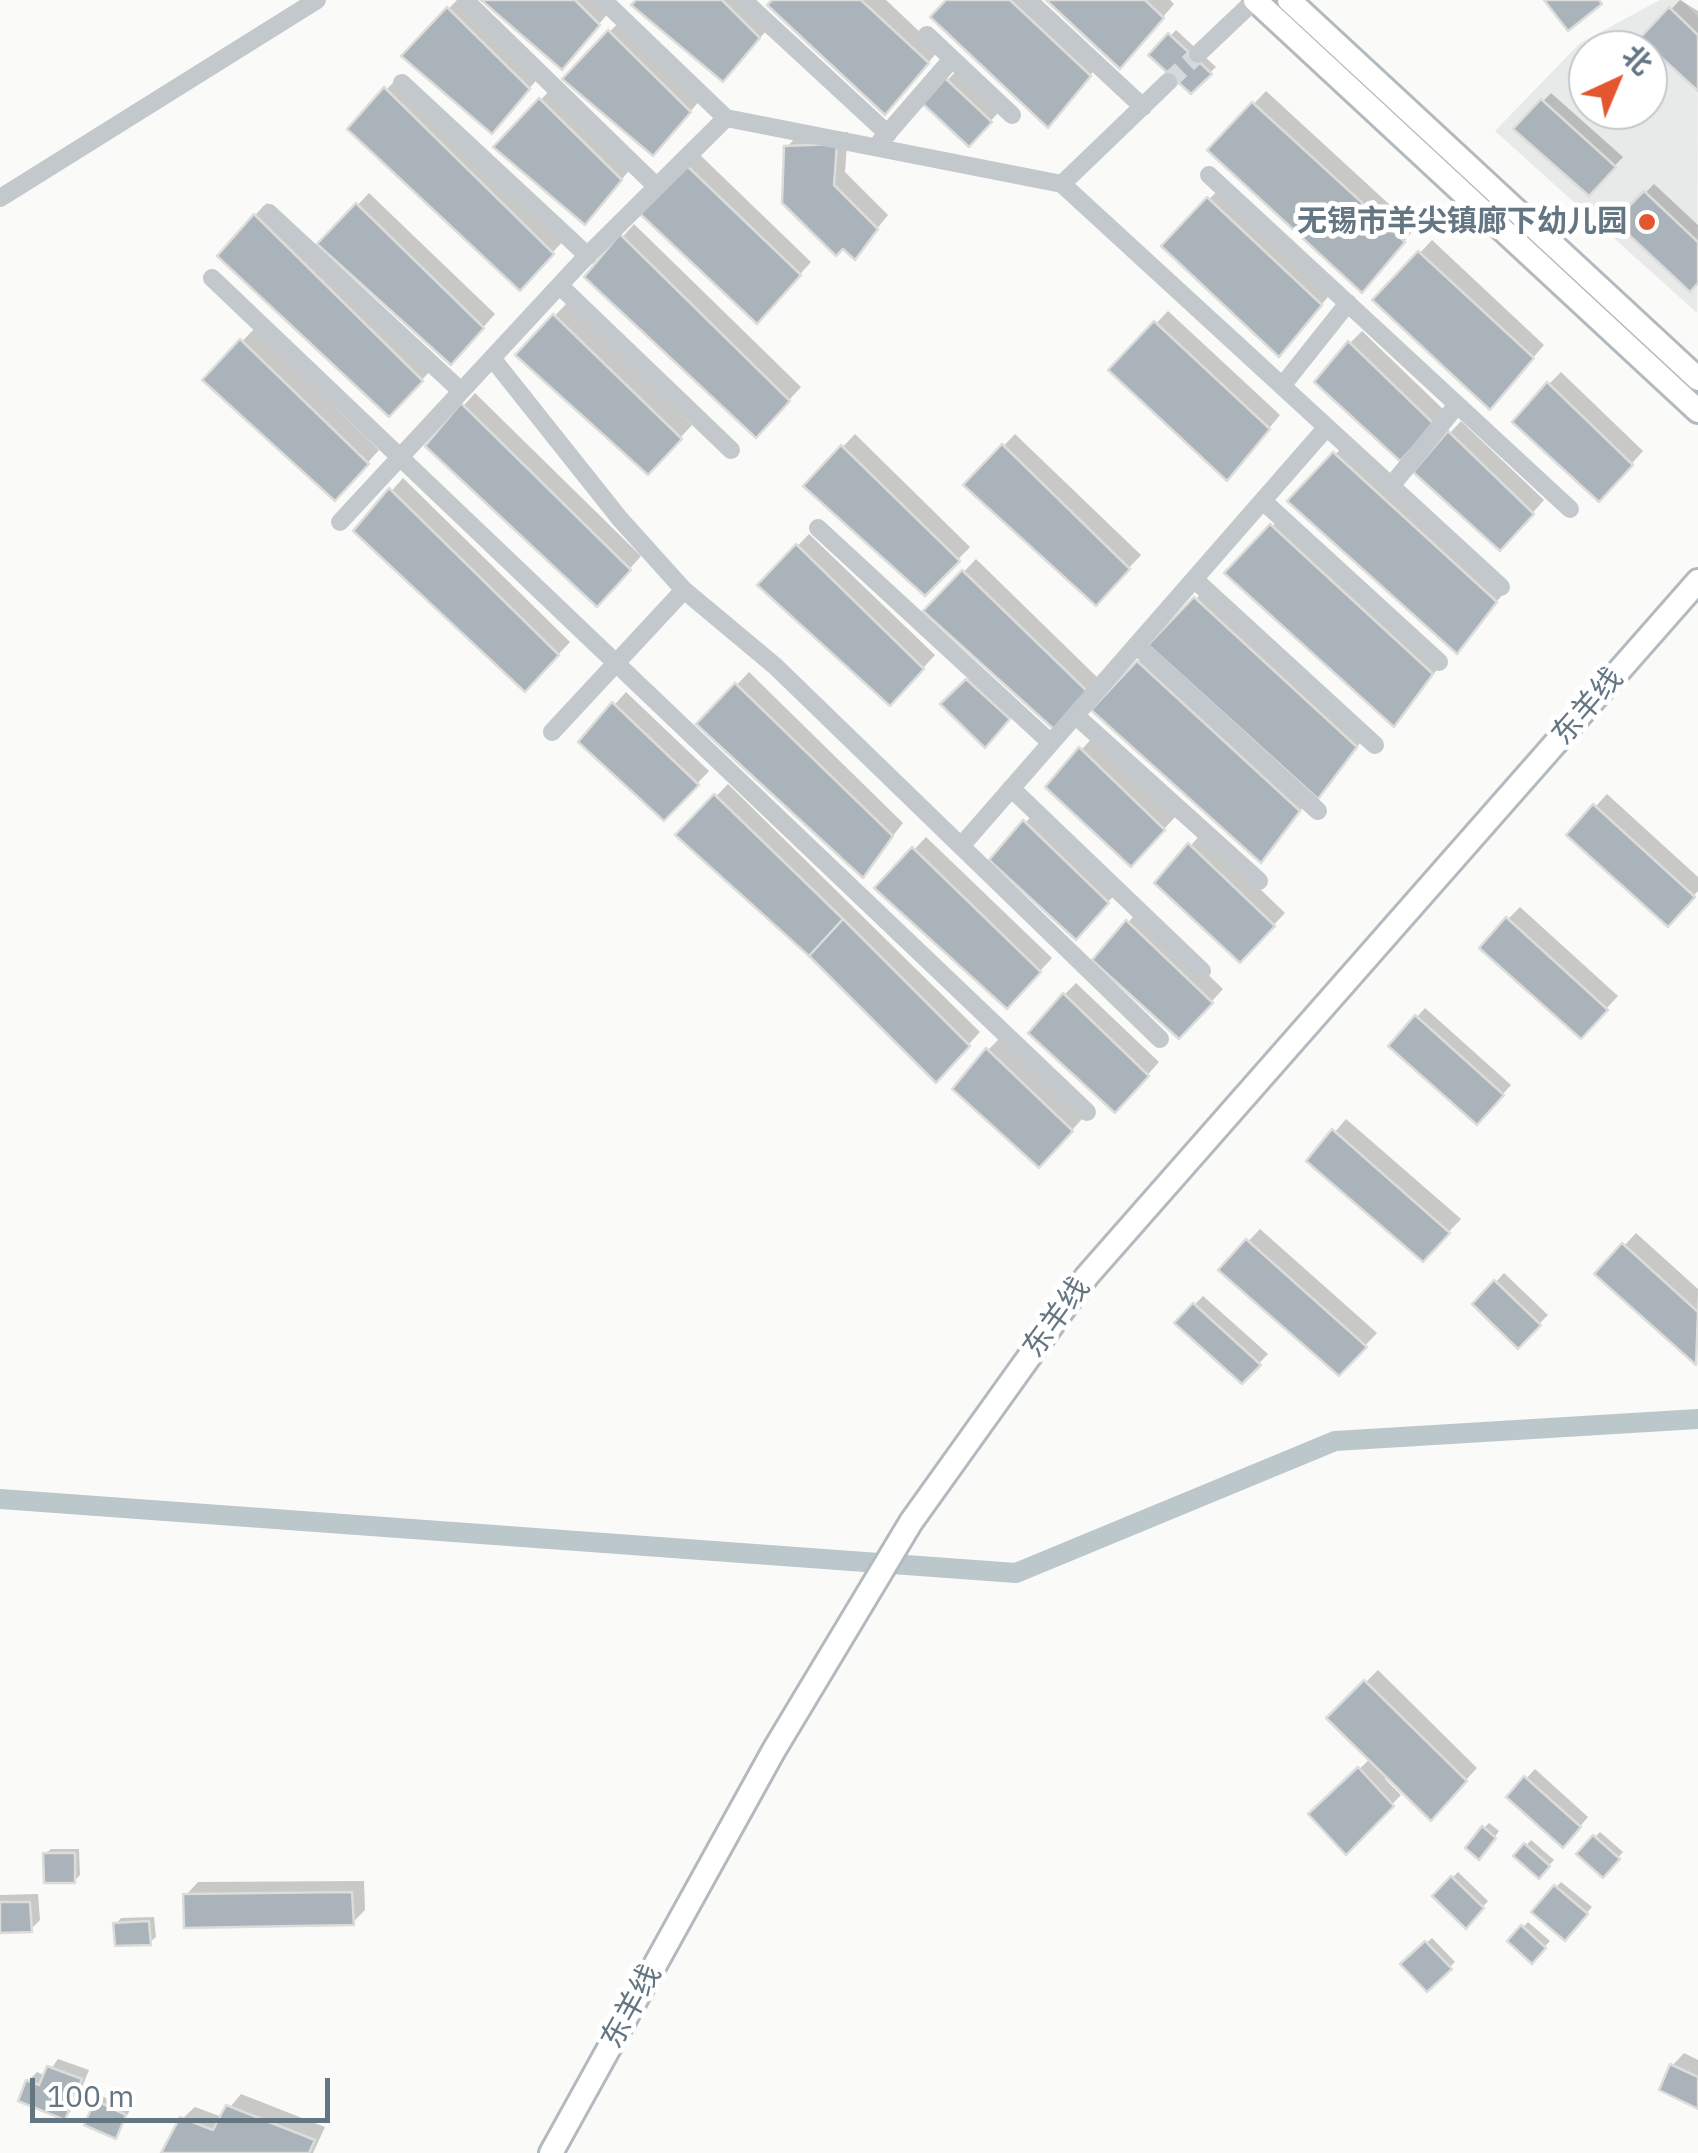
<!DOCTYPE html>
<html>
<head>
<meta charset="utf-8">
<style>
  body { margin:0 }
  #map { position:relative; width:1698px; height:2153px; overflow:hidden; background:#fafaf8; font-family:"IBM Plex Sans","Noto Sans SC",sans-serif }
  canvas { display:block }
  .north { position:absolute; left:1568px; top:30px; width:100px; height:100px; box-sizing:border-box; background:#fff; border:2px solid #c1c8cd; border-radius:50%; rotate:44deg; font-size:28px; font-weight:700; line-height:40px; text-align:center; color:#657683 }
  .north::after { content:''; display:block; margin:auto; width:35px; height:45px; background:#e4572e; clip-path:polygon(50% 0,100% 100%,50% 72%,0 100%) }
  .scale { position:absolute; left:30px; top:2078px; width:300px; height:45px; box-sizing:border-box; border:5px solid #657683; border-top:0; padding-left:12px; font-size:30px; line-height:35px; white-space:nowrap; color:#657683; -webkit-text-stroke:8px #fff; paint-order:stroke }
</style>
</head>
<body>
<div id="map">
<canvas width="1698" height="2153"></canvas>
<div class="north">北</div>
<div class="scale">100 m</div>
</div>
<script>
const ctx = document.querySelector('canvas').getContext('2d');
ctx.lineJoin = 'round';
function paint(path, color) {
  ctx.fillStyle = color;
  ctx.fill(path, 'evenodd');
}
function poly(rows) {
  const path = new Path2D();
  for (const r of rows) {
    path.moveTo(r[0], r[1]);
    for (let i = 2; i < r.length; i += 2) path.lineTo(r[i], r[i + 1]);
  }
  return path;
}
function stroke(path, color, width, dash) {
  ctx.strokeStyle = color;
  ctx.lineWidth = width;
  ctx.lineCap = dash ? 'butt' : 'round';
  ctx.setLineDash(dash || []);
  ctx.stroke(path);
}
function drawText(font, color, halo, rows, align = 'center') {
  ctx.font = font + ' "IBM Plex Sans","Noto Sans SC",sans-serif';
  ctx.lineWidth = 10;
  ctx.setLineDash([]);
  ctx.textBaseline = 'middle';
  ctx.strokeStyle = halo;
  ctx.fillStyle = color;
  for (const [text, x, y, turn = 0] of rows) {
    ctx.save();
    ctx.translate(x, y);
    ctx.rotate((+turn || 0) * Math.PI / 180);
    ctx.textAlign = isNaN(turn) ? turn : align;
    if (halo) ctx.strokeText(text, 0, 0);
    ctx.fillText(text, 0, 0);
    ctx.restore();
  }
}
const built = poly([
  [1660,0,1682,0,1698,17,1697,313,1495,131,1580,43],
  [1588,50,1648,50,1648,110,1588,110]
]);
const shadow = poly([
  [457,0,464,0,540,76,504,118,404,56],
  [484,0,599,0,610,11,574,54],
  [639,0,746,0,771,25,735,67],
  [775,0,886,0,939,50,897,100],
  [949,0,1035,0,1101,62,1060,112],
  [1049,0,1170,0,1174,4,1132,54],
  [1680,0,1698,11,1698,88,1643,38],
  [622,19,702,98,665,141,565,78],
  [1176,30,1216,67,1191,90,1152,55],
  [956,71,999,112,969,144,926,103],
  [398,77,564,240,532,275,351,129],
  [552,88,633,166,597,209,496,147],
  [1266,91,1415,228,1374,278,1210,150],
  [1551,93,1623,157,1589,193,1516,129],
  [848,132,845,172,888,215,855,256,787,147,799,134],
  [697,152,811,262,769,309,641,211],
  [1654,184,1698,225,1698,280,1618,221],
  [1221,187,1333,291,1291,341,1164,246],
  [369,193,495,314,463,350,321,244],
  [267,203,434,367,401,402,255,215],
  [634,224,801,387,768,423,587,277],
  [1432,240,1544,345,1502,394,1376,300],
  [567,303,692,425,660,460,518,354],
  [1168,311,1280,415,1239,465,1112,370],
  [254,329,379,450,347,486,205,380],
  [1362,331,1445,411,1400,458,1350,343],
  [1561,372,1643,451,1611,487,1549,384],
  [475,393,641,556,609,592,428,445],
  [1461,421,1544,500,1512,536,1450,433],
  [855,434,970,547,925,593,806,486],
  [1015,434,1141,555,1108,590,966,485],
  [1347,442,1507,589,1457,651,1291,501],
  [403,478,570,642,537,677,356,531],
  [1284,514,1444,661,1394,723,1228,573],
  [809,534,935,655,902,691,760,585],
  [976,559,1101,681,1057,728,927,611],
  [1208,586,1368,733,1318,796,1184,674,1311,797,1261,860,1094,710],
  [749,672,903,823,863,874,700,724],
  [976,672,1017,709,994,736,944,704],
  [626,692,709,771,676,806,581,742],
  [1093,737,1176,816,1143,852,1048,787],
  [728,784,980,1032,948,1067,679,835],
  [1607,794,1698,877,1698,891,1668,923,1570,835],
  [1037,810,1120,889,1088,924,992,860],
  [1202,833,1285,913,1252,948,1157,883],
  [926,837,1052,958,1019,994,878,888],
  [1520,907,1618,996,1581,1036,1508,919],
  [1140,909,1223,989,1191,1024,1095,960],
  [1076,983,1159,1062,1127,1098,1064,995],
  [1425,1008,1511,1085,1477,1122,1417,1017],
  [1000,1038,1083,1118,1051,1153,988,1050],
  [1346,1119,1461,1219,1423,1259,1310,1161],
  [1260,1229,1377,1333,1339,1373,1221,1270],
  [1636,1233,1698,1289,1696,1362,1598,1274],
  [1504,1273,1548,1315,1518,1345,1476,1304],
  [1203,1296,1268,1354,1242,1381,1177,1323],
  [1378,1670,1477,1768,1443,1805,1389,1776,1385,1779,1401,1795,1346,1852,1311,1814,1371,1758,1330,1718],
  [1535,1769,1588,1817,1572,1836,1509,1797],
  [1489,1823,1499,1831,1484,1852,1484,1828],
  [1600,1832,1623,1852,1603,1874,1579,1854],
  [1531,1840,1554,1860,1539,1876,1517,1856],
  [51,1849,79,1849,80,1875,74,1881,45,1854],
  [1458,1872,1488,1901,1466,1925,1435,1896],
  [364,1881,365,1910,353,1922,186,1895,198,1882],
  [1561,1882,1592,1907,1564,1937,1534,1912],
  [38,1894,40,1920,31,1929,0,1930,0,1895],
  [154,1917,156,1937,150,1942,116,1924,121,1918],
  [1528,1922,1550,1941,1532,1960,1510,1941],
  [1432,1938,1455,1962,1427,1989,1403,1964],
  [1684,2053,1698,2060,1698,2106,1672,2066],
  [58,2059,89,2070,73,2109,64,2118,28,2081,37,2072,46,2076],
  [241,2094,325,2127,313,2153,164,2153,182,2119,195,2107,222,2117],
  [102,2096,130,2110,116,2136,97,2102]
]);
const canal = poly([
  [0,1499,1016,1573,1335,1441,1698,1419]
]);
const building = poly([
  [481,0,575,0,600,25,562,70,481,0],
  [636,0,722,0,760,38,723,82,631,5,636,0],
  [772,0,861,0,929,63,885,115,767,5,772,0],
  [946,0,1010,0,1091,76,1048,128,930,17,946,0],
  [1046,0,1145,0,1164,18,1120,69,1046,0],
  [1544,0,1599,0,1602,4,1568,31,1544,0],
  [447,7,530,89,492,134,401,56,447,7],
  [1669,7,1698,35,1698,91,1640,38,1669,7],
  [608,30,691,112,653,156,562,79,608,30],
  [1168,33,1212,74,1191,94,1148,55,1168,33],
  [945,78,992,122,969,147,922,103,945,78],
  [384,87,554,254,520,291,347,129,384,87],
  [539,98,622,180,585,225,493,147,539,98],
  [1541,99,1616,167,1589,196,1513,129,1541,99],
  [1252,102,1405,242,1362,293,1207,150,1252,102],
  [837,144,834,185,878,229,855,260,843,249,836,256,782,203,784,146,837,144],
  [683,162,801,275,757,324,637,211,683,162],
  [1644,191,1698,242,1698,283,1690,292,1614,221,1644,191],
  [1207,197,1322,305,1279,357,1161,246,1207,197],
  [356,203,484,328,451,365,317,244,356,203],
  [254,214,423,381,389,417,217,256,254,214],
  [620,234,790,401,756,438,584,277,620,234],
  [1418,251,1534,358,1490,410,1372,300,1418,251],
  [553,314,682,439,648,475,515,355,553,314],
  [1154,321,1270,429,1227,481,1108,370,1154,321],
  [240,339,369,464,335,501,202,380,240,339],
  [1348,341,1434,424,1400,461,1314,382,1348,341],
  [1547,382,1633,465,1599,502,1512,422,1547,382],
  [461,403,631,570,597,607,425,446,461,403],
  [1448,431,1534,514,1500,551,1413,472,1448,431],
  [1002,444,1130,569,1096,606,963,485,1002,444],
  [841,445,960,561,925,596,803,486,841,445],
  [1333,452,1497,602,1457,654,1287,501,1333,452],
  [389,488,559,655,525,692,353,531,389,488],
  [1270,524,1433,674,1394,727,1224,573,1270,524],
  [796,544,924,669,890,706,757,585,796,544],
  [962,570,1091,695,1057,732,923,611,962,570],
  [1194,597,1357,747,1318,799,1148,645,1194,597],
  [1137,661,1300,811,1261,863,1091,710,1137,661],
  [966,679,1010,719,985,748,940,704,966,679],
  [735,683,893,836,863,878,696,724,735,683],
  [612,702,699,785,664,821,578,742,612,702],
  [1079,747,1165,830,1131,867,1045,787,1079,747],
  [714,794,843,919,809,956,675,835,714,794],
  [1593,804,1695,897,1668,927,1566,835,1593,804],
  [1023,820,1109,903,1076,940,989,860,1023,820],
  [1188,843,1275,926,1240,963,1154,883,1188,843],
  [912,847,1041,972,1007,1009,874,888,912,847],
  [1506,917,1608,1010,1581,1039,1479,948,1506,917],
  [843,919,970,1046,936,1083,809,956,843,919],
  [1126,920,1213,1003,1179,1039,1092,960,1126,920],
  [1063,993,1149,1076,1115,1113,1028,1033,1063,993],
  [1415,1015,1504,1095,1477,1125,1388,1046,1415,1015],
  [986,1048,1073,1131,1039,1168,952,1089,986,1048],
  [1332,1129,1450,1233,1423,1262,1306,1161,1332,1129],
  [1246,1239,1367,1347,1339,1376,1218,1270,1246,1239],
  [1622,1243,1698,1312,1696,1365,1594,1274,1622,1243],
  [1494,1280,1541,1325,1518,1349,1472,1304,1494,1280],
  [1193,1303,1261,1365,1242,1384,1174,1323,1193,1303],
  [1364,1680,1467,1781,1431,1821,1326,1718,1364,1680],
  [1358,1767,1394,1806,1346,1855,1308,1814,1358,1767],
  [1524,1776,1581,1827,1563,1848,1506,1797,1524,1776],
  [1482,1826,1496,1838,1479,1860,1465,1848,1482,1826],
  [1593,1835,1620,1859,1603,1878,1576,1854,1593,1835],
  [1524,1843,1550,1866,1539,1879,1513,1856,1524,1843],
  [43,1853,75,1853,75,1883,44,1883,43,1853],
  [1451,1876,1484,1908,1466,1929,1432,1896,1451,1876],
  [1554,1885,1588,1914,1565,1941,1531,1912,1554,1885],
  [352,1892,354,1925,184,1928,183,1894,352,1892],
  [0,1902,30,1902,32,1932,0,1933,0,1902],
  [149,1921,151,1945,115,1946,113,1923,149,1921],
  [1521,1925,1546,1948,1532,1964,1507,1941,1521,1925],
  [1425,1941,1452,1969,1427,1992,1400,1964,1425,1941],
  [1670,2064,1698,2077,1698,2109,1659,2090,1670,2064],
  [47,2066,82,2079,65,2120,18,2101,26,2080,39,2085,47,2066],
  [95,2100,126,2115,116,2139,84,2125,95,2100],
  [226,2105,315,2140,309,2153,161,2153,180,2117,213,2130,226,2105]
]);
const streetTunnel = poly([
  [1168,82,1198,54]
]);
const street = poly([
  [603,0,726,118],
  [743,0,888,134],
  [1028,0,1143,107],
  [469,4,657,187],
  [927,35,1012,115],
  [1198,54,1255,0],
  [402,83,588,256],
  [880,142,952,59],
  [1209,175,1570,509],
  [1062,184,1501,587],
  [0,198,317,0],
  [269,213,461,391],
  [212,278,1087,1112],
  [560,286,731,450],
  [492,358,620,519,684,590,775,666,1160,1039],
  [1282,386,1348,303],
  [1391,486,1457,405],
  [1263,501,1439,662],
  [340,522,582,261,726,118,1062,184,1168,82],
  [818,528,1051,743],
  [1194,579,1375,745],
  [1136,645,1318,811],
  [1075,715,1259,881],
  [552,732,684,590],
  [1011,788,1202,971],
  [961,846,1327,427]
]);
const secondary = poly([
  [1255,0,1698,411],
  [1289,0,1698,379],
  [551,2153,774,1750,911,1522,1087,1276,1698,581]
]);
const markers = [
  [1647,222,10,"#e4572e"]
];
const poiNames = [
  ["无锡市羊尖镇廊下幼儿园",1627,222]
];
const streetNames = [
  ["东羊线",1588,707,-49],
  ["东羊线",1057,1318,-54],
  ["东羊线",632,2007,-61]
];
paint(built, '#e8e9e9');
paint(shadow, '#0003');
stroke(canal, '#bbc7cb', 20);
paint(building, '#aab3b9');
stroke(building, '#dcdcda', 2.5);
stroke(streetTunnel, '#d5d9db', 18, [18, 9]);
stroke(secondary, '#b3babf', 28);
stroke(street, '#c3c8cc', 18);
stroke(secondary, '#fff', 22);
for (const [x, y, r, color] of markers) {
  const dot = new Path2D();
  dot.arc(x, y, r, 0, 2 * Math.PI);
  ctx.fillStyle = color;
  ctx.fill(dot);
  stroke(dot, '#fff', 4);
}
drawText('bold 30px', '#657683', '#fff', poiNames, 'right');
drawText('30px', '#657683', '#fff', streetNames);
</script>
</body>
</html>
